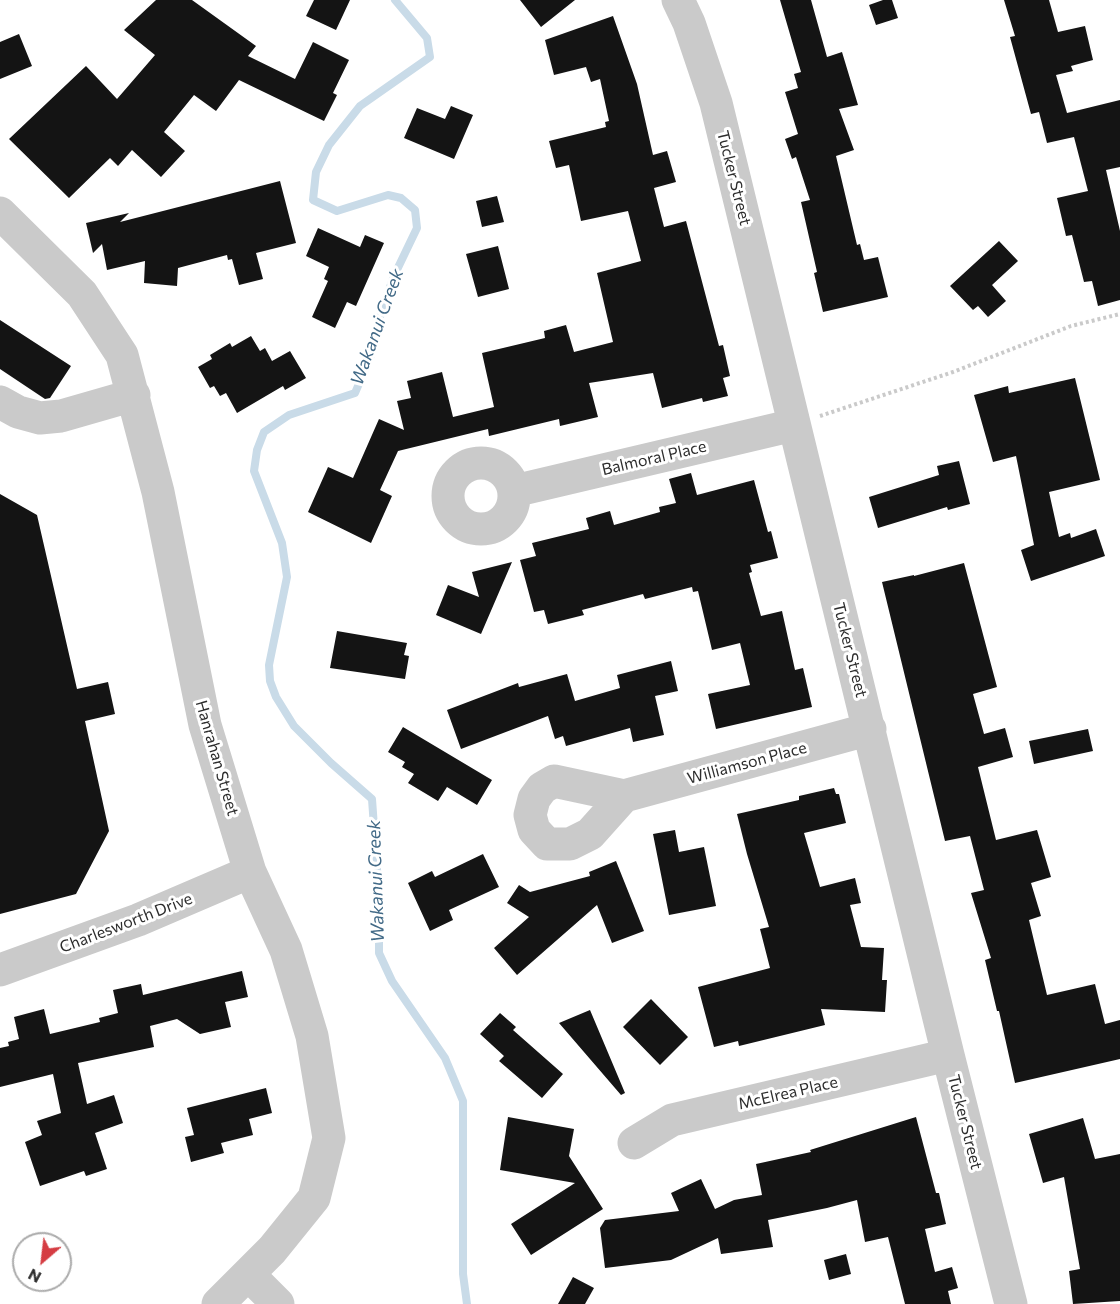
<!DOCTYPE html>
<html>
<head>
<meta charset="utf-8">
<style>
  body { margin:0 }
  #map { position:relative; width:1120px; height:1304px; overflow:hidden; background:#fff; font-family:Commissioner,sans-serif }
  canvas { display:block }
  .north { position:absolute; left:12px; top:1232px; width:60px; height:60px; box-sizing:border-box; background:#fff; border:2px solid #ababab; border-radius:50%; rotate:208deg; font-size:16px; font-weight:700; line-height:24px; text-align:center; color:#2d2d2d }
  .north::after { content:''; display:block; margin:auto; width:21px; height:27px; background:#d53d43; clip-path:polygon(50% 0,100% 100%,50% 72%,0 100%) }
</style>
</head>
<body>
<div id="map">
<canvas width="1120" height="1304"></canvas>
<div class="north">N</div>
</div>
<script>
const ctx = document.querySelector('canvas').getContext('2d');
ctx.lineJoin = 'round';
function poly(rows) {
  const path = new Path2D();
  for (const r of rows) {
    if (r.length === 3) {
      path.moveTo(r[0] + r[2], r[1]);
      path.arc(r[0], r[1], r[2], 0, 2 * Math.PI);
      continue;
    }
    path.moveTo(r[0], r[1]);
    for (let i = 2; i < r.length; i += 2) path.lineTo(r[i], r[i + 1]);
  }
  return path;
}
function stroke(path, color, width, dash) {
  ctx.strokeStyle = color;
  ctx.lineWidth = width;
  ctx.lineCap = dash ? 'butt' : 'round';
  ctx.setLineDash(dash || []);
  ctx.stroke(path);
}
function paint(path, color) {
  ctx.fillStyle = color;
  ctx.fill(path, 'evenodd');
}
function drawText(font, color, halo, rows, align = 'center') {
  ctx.font = font + ' Commissioner,sans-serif';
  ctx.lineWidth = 6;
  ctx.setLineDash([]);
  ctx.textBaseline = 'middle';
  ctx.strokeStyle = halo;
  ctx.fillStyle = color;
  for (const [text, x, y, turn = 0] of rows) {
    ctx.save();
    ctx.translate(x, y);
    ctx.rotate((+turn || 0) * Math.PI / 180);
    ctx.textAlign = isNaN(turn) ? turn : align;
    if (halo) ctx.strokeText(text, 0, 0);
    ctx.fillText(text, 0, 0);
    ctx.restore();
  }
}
const stream = poly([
  [395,0,427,38,430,57,360,106,329,145,316,172,313,200,337,211,388,195,401,198,415,210,417,228,394,276,382,309,370,358,355,393,289,415,264,432,257,450,254,471,282,543,287,577,269,665,270,681,276,697,294,726,331,763,372,799,379,897,379,953,392,981,445,1058,463,1101,463,1274,467,1304]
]);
const building = poly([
  [156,0,192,0,256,46,248,56,295,79,313,42,349,60,333,93,337,95,324,121,239,80,216,111,194,95,164,132,185,151,161,177,132,150,118,166,110,158,69,198,9,139,86,66,117,99,155,55,124,30],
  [314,0,350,0,336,30,306,16],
  [520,0,575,0,541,27],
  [780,0,811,0,827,57,842,52,858,105,839,109,854,150,836,156,857,245,860,244,864,260,878,257,888,297,823,312,814,273,817,272,801,202,810,200,796,157,792,159,785,139,798,134,785,92,798,88,794,74,801,72],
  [883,0,892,0,898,18,876,25,869,5],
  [1004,0,1049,0,1058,32,1085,26,1093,60,1071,66,1073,71,1056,75,1067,113,1120,100,1120,167,1106,170,1120,231,1120,300,1098,306,1092,281,1084,282,1072,235,1066,236,1057,198,1088,191,1074,137,1047,143,1039,112,1031,114,1010,37,1015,36],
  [613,16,637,84,653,155,667,151,676,182,654,188,664,227,686,221,719,346,723,345,730,376,723,378,728,396,703,402,702,398,662,408,653,373,589,383,598,417,560,426,559,419,489,436,488,429,398,451,380,490,392,496,371,543,308,512,328,467,353,478,379,419,404,430,397,401,411,398,407,381,442,372,453,417,494,407,482,353,545,338,544,331,566,325,574,352,613,342,597,273,641,261,628,211,581,221,569,165,556,168,549,141,606,127,605,122,609,121,600,79,591,82,586,67,554,75,545,40],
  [19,34,32,66,0,79,0,42],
  [451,106,473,115,454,159,404,138,417,108,445,119],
  [280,181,296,243,256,253,263,279,239,285,232,259,228,260,227,255,178,268,177,286,144,283,145,261,107,270,102,244,93,253,86,223,129,213,120,222],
  [497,196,504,222,482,227,476,201],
  [318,228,360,247,365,235,384,243,356,306,347,302,335,328,312,317,328,281,324,279,329,267,306,256],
  [999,241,1018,261,992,285,1006,301,988,317,978,306,973,310,950,286],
  [498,246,509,289,478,297,466,254],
  [0,320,71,366,50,398,45,399,0,369],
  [251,336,260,351,265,348,272,361,290,351,306,378,285,390,283,386,237,413,226,393,220,396,214,386,210,388,198,367,212,359,210,355,230,343,232,347],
  [1075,378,1100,480,1049,492,1059,537,1070,533,1071,538,1096,529,1105,556,1031,581,1021,550,1034,545,1016,456,993,462,974,395,1008,386,1009,393],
  [959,461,970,504,948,510,947,507,878,528,869,497,939,475,937,466],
  [691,473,697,495,754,480,768,532,771,531,778,558,750,565,752,572,749,573,761,616,782,611,795,670,803,668,812,707,716,729,708,694,750,685,740,643,712,650,698,591,693,592,692,587,645,599,643,594,582,610,584,615,548,624,544,610,534,612,520,560,536,556,532,543,589,529,586,518,610,511,614,525,660,512,659,507,676,503,669,479],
  [0,494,37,515,77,689,108,682,115,714,85,721,109,831,76,894,0,914],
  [512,562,481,634,436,615,448,585,479,597,472,572],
  [964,563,997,687,973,694,984,734,1005,728,1013,757,978,767,996,840,1037,830,1051,877,1031,883,1041,916,1029,920,1047,995,1095,984,1105,1024,1120,1020,1120,1059,1015,1083,999,1011,997,1011,985,960,991,958,971,893,984,890,970,836,945,841,882,582,914,575,914,576],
  [337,631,407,643,404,655,409,656,405,679,330,668],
  [671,661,678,691,655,696,664,735,633,742,630,728,566,746,563,736,555,739,548,716,461,749,447,710,518,683,519,687,567,674,575,701,620,688,617,675],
  [403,727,492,780,477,805,447,787,438,801,408,783,414,774,402,767,405,762,388,752],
  [1088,729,1093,751,1034,764,1029,741],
  [834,788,836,794,839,794,846,823,804,833,820,887,855,878,861,903,850,905,861,947,884,948,882,980,887,980,885,1012,821,1009,825,1025,739,1046,738,1041,714,1047,698,987,770,968,760,929,769,927,747,854,737,814,799,800,799,796],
  [675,830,679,852,704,847,716,906,669,915,653,834],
  [483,854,499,887,449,910,453,920,430,931,408,883,432,871,435,877],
  [616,861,644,931,612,943,597,905,517,975,494,948,529,917,507,903,519,885,530,892,590,876,589,872],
  [242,971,248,997,225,1002,231,1027,200,1034,177,1019,150,1026,154,1047,78,1063,87,1104,114,1095,123,1123,95,1133,107,1169,86,1176,84,1171,40,1186,25,1142,42,1135,37,1121,61,1113,53,1074,0,1087,0,1048,9,1046,8,1042,19,1039,14,1017,44,1009,50,1034,100,1022,99,1018,118,1013,113,990,141,984,143,995],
  [651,999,688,1037,660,1065,623,1027],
  [590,1010,625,1093,621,1095,559,1023],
  [500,1013,516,1027,513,1030,563,1074,542,1098,499,1061,504,1056,480,1034],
  [266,1088,272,1113,249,1119,253,1135,221,1143,224,1153,191,1162,185,1137,194,1135,187,1108],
  [508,1117,574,1129,569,1156,603,1209,531,1255,511,1224,575,1183,500,1170],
  [916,1117,936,1193,939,1193,946,1224,925,1229,935,1272,952,1267,958,1288,948,1291,951,1304,905,1304,888,1237,865,1242,857,1200,827,1208,768,1220,773,1247,721,1254,718,1238,671,1260,605,1268,600,1228,605,1220,679,1211,671,1193,701,1179,715,1209,734,1200,762,1195,756,1164,811,1152,810,1150],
  [1083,1118,1095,1159,1120,1154,1120,1301,1073,1304,1069,1271,1080,1269,1064,1177,1043,1183,1029,1134],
  [846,1254,851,1274,829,1280,824,1260],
  [573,1277,594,1288,585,1304,558,1304]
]);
const path = poly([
  [820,416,953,372,1071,326,1120,314]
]);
const minor = poly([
  [678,0,689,23,716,103,948,1055,1011,1304],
  [0,213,82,294,122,355,158,492,205,725,250,872,286,950,312,1036,329,1138,314,1198,272,1250,218,1304],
  [0,402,18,412,40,418,61,416,134,395],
  [481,496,33],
  [514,491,794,425],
  [624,796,554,781,542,788,534,799,530,815,534,830,547,844,570,844,590,834,624,796,870,729],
  [0,970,138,920,250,872],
  [634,1143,672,1120,948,1055],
  [249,1275,278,1304]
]);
const streetNames = [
  ["Tucker Street",734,178,76],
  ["Balmoral Place",654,458,-13],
  ["Tucker Street",850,650,76],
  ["Hanrahan Street",217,758,74],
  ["Williamson Place",747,763,-15],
  ["Charlesworth Drive",126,923,-21],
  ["McElrea Place",788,1093,-13],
  ["Tucker Street",965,1122,76]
];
const waterNames = [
  ["Wakanui Creek",377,327,-70],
  ["Wakanui Creek",376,881,-92]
];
stroke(stream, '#c9dbe8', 8);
paint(building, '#141414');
stroke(path, '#cacaca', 4, [3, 3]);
stroke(minor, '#cacaca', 33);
drawText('16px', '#2d2d2d', '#fff', streetNames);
drawText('italic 18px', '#426a87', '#fff', waterNames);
</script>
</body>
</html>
